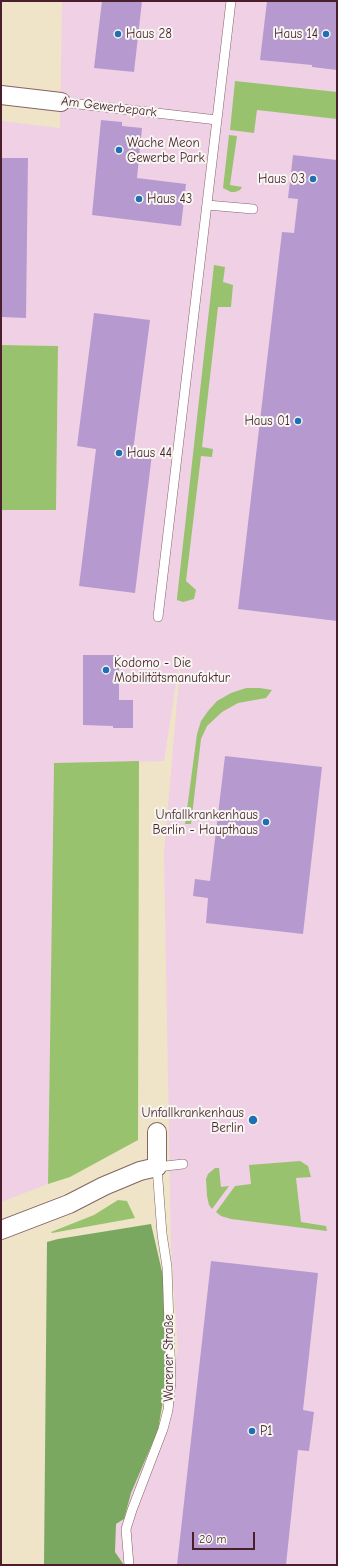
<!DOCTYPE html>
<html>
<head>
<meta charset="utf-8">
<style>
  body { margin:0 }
  #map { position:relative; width:338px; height:1566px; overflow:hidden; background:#efe3c8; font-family:"Comic Neue",sans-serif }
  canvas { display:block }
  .frame { position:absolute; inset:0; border:2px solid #4a1f2b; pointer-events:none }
  .scale { position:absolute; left:192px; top:1532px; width:63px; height:18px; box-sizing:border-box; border:2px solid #4a1f2b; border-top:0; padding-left:5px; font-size:12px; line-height:14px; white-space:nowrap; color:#4a1f2b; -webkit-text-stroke:3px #f6f6f2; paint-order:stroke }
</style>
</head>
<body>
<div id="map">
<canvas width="338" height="1566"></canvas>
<div class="frame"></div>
<div class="scale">20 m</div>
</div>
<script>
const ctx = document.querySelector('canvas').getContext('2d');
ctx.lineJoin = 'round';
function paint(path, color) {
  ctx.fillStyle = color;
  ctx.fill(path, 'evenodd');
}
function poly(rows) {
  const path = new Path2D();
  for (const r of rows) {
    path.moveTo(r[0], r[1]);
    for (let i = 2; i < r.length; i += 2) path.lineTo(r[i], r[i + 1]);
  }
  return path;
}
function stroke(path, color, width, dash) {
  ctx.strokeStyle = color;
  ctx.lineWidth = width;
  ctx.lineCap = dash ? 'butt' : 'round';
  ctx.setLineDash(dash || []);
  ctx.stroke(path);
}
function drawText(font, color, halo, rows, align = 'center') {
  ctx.font = font + ' "Comic Neue",sans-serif';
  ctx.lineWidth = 4;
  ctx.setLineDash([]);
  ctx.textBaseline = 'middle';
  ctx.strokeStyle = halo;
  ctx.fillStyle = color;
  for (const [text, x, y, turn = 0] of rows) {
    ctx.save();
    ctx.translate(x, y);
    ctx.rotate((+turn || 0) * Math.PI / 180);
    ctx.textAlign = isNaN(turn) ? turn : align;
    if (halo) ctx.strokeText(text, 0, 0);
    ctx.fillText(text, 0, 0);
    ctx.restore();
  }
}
const built = poly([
  [62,1,337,1,337,1565,124,1565,115,1552,116,1524,124,1519,131,1493,158,1430,178,1349,171,1248,164,853,182,644,164,761,54,763,48,1184,1,1202,1,510,56,510,58,346,1,345,1,121,60,128]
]);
const green = poly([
  [235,81,337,92,337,119,257,110,254,133,230,130],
  [229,135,237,136,230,185,242,187,240,190,235,192,231,192,223,188],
  [214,265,225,267,223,282,233,285,231,307,218,307,202,447,213,449,212,457,201,456,186,581,196,590,194,599,183,602,177,600,177,598],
  [1,345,58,346,56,510,1,510],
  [246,688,260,688,272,690,266,698,238,703,222,712,207,726,201,739,191,824,185,824,197,734,201,721,208,711,217,701,231,693],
  [139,761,138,1140,70,1177,48,1184,54,763],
  [300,1161,308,1166,311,1177,296,1178,301,1222,326,1226,327,1231,231,1219,221,1216,216,1212,235,1186,251,1184,249,1165],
  [215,1168,219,1168,221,1187,229,1186,212,1209,209,1205,207,1196,206,1179,208,1174],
  [118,1200,127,1201,135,1218,52,1233,51,1232,94,1215]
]);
const forest = poly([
  [151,1224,163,1276,166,1383,158,1430,131,1493,124,1519,116,1524,115,1552,124,1565,44,1565,47,1242,58,1239]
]);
const building = poly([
  [102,1,142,1,134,72,94,68],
  [267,1,337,1,337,70,312,67,312,65,260,60],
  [101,120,122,122,122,126,142,128,137,178,186,184,181,226,92,215],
  [293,155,337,160,337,621,238,609,282,232,294,233,298,199,288,198],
  [1,158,28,158,26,318,1,317],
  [94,313,150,320,133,451,152,454,135,593,79,586,96,449,77,446],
  [83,655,119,655,119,700,133,700,133,728,113,728,113,726,83,725],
  [225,756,322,767,303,934,206,923,208,898,193,896,195,879,210,881],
  [211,1261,318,1273,303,1410,314,1412,309,1451,298,1450,286,1565,177,1565]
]);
const lane = poly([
  [61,102,217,120],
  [207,205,253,209],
  [158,617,231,1],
  [129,1565,126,1529,132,1510,163,1429,168,1410,171,1381,167,1267,162,1234,157,1167,183,1164]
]);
const street = poly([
  [1,95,61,102],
  [1,1230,69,1204,104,1186,140,1171,157,1167,157,1132]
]);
const markers = [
  [118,34,4,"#1f6fb2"],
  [326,34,4,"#1f6fb2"],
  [119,150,4,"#1f6fb2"],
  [313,179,4,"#1f6fb2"],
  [139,199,4,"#1f6fb2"],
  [298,421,4,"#1f6fb2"],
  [119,453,4,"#1f6fb2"],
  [106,670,4,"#1f6fb2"],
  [266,822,4,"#1f6fb2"],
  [253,1120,5,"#1f6fb2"],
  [252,1431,4,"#1f6fb2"]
];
const poiNames = [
  ["Haus 28",126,34],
  ["Haus 14",318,34,"right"],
  ["Wache Meon",127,143],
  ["Gewerbe Park",127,158],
  ["Haus 03",305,179,"right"],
  ["Haus 43",147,199],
  ["Haus 01",290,421,"right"],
  ["Haus 44",127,453],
  ["Kodomo - Die",114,663],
  ["Mobilitätsmanufaktur",114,678],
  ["Unfallkrankenhaus",258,815,"right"],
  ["Berlin - Haupthaus",258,830,"right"],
  ["Unfallkrankenhaus",244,1113,"right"],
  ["Berlin",244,1128,"right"],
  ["P1",260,1431]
];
const streetNames = [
  ["Am Gewerbepark",109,107,7],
  ["Warener Straße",169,1358,-90]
];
paint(built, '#f0d0e5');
paint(green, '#99c26e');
paint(forest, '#7aa861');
paint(building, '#b69acf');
stroke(lane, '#846462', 10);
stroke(street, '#846462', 20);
stroke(lane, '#fff', 9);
stroke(street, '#fff', 18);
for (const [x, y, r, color] of markers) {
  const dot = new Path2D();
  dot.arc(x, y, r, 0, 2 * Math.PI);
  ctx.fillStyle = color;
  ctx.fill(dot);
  stroke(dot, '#f6f6f2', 1.5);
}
drawText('13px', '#4a1f2b', '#f6f6f2', poiNames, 'left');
drawText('13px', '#4a1f2b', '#f6f6f2', streetNames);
</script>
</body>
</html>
